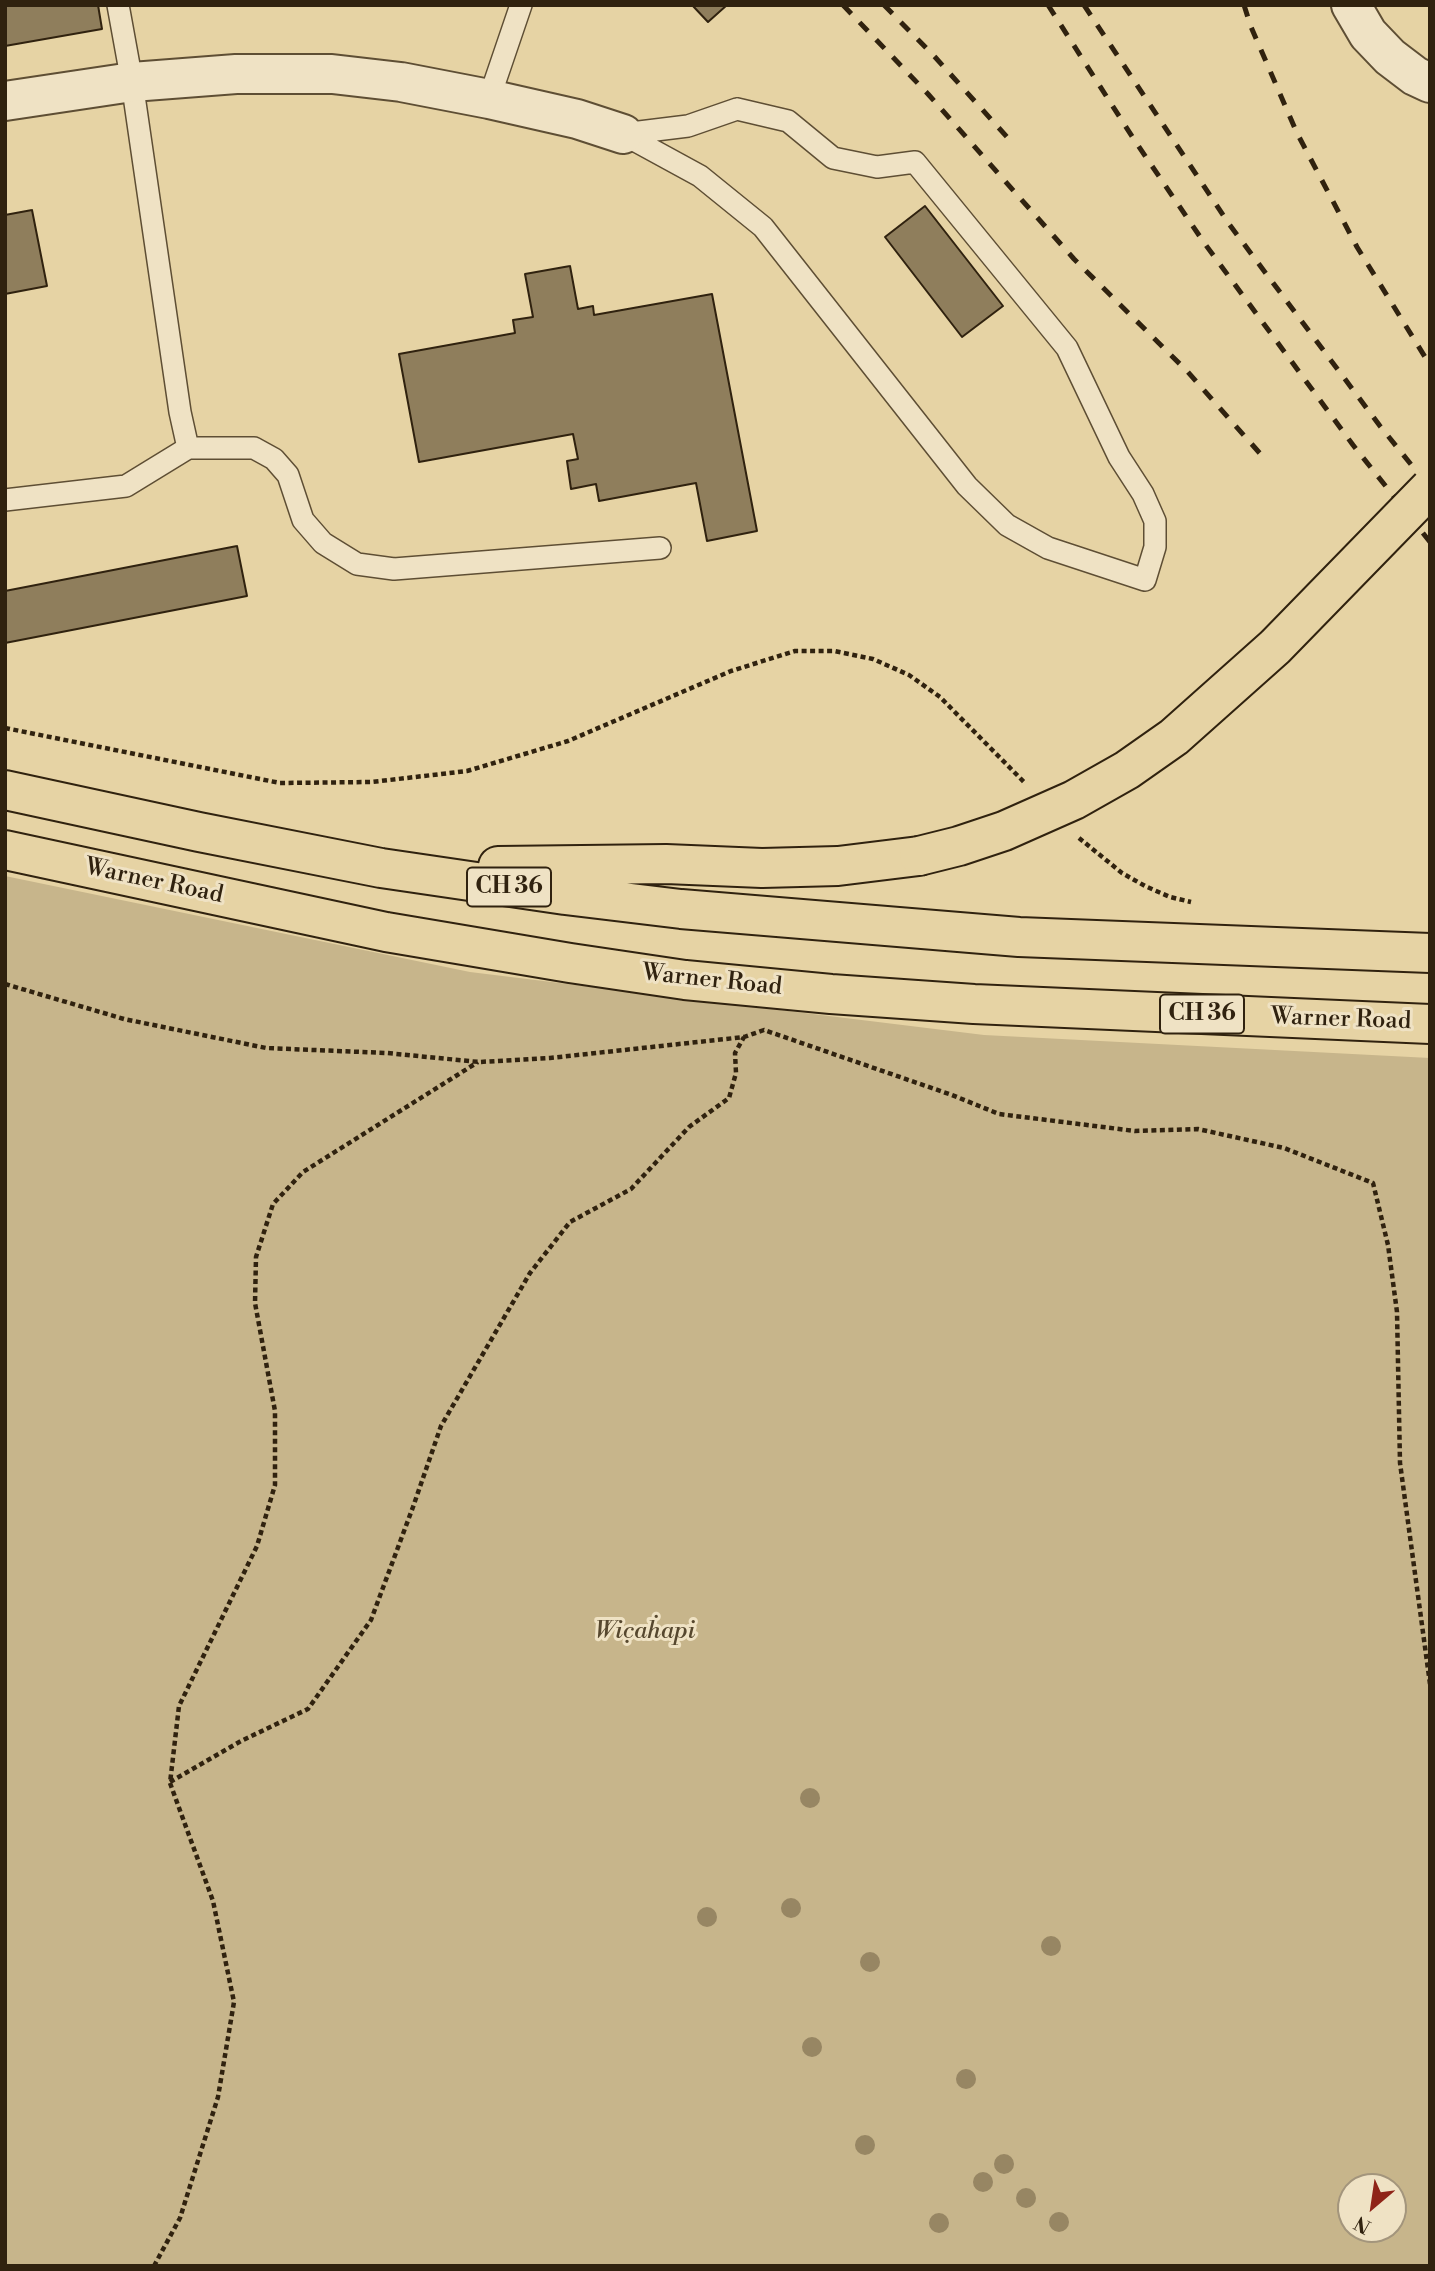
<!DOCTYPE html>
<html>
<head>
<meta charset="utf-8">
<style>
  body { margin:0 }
  #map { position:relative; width:1435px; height:2271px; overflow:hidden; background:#e6d3a4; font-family:"Libre Bodoni",serif }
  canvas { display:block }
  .frame { position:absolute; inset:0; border:7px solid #30220f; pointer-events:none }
  .north { position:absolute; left:1337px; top:2173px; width:70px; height:70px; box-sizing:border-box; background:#efe2c4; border:2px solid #a3957c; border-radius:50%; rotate:209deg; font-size:19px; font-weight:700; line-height:28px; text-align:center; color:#30220f }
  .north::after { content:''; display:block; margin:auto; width:24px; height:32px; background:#8f2418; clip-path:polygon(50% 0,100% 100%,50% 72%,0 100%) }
</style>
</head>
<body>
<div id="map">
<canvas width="1435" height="2271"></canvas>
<div class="frame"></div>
<div class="north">N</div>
</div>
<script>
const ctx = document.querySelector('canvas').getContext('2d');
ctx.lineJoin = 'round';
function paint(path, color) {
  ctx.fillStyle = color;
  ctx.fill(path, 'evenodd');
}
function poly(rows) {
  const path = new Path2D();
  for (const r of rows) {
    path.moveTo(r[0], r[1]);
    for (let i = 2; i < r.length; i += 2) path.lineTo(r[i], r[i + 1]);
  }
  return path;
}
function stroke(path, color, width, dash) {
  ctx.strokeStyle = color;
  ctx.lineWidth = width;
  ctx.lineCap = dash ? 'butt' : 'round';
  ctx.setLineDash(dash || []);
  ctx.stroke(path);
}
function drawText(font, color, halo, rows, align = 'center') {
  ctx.font = font + ' "Libre Bodoni",serif';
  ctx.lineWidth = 6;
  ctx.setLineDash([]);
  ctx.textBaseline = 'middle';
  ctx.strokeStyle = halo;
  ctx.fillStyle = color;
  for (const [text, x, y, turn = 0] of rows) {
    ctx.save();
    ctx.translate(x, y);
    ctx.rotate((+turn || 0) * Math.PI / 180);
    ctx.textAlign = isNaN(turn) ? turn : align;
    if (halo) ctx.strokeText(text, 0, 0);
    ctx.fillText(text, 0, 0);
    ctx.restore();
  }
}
const green = poly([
  [5,876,470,972,984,1035,1430,1058,1430,2266,5,2266],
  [1351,2187,1393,2187,1393,2229,1351,2229]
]);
const building = poly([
  [5,5,98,5,102,29,5,46,5,5],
  [692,5,727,5,708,22,692,5],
  [925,206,1003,306,962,337,885,237,925,206],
  [32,210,47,286,5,294,5,215,32,210],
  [570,266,578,309,593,306,594,315,712,294,757,531,707,541,696,483,599,501,596,484,571,489,567,461,578,459,573,434,419,462,399,354,515,333,513,320,533,317,525,274,570,266],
  [237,546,247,596,5,643,5,591,237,546]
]);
const path = poly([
  [5,728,280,783,372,782,467,771,568,741,731,671,795,651,834,651,873,659,909,675,940,697,1024,782],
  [1079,838,1122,873,1145,886,1170,897,1191,902],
  [5,984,124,1019,266,1048,387,1053,479,1062,550,1058,744,1037,764,1030,952,1095,999,1114,1135,1131,1198,1129,1284,1148,1373,1183,1388,1245,1397,1312,1400,1463,1430,1684],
  [170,1782,241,1741,308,1709,371,1620,413,1507,441,1426,530,1273,570,1222,631,1189,689,1127,729,1098,736,1073,735,1053,744,1037],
  [154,2266,180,2218,218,2097,234,2002,213,1901,170,1783,179,1706,257,1546,275,1485,275,1411,255,1303,256,1257,273,1204,303,1172,478,1062]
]);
const service = poly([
  [118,5,132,82,180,412,188,448,254,448,274,459,288,475,303,520,323,543,357,564,394,569,660,548],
  [489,99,521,5],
  [737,109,788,121,833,158,877,167,915,162,1067,348,1119,457,1143,494,1155,521,1155,547,1145,580,1048,548,1007,525,967,486,763,227,700,176,623,134,688,126,737,109],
  [5,500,126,486,188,448]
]);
const minor = poly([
  [1351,5,1368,34,1390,57,1415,76,1430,83],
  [5,101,132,82,236,74,332,74,401,82,489,99,577,119,623,134]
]);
const trunk = poly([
  [5,790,199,832,381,868,565,895,681,909,1019,937,1430,953],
  [5,850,386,932,570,963,685,980,831,994,974,1004,1430,1024],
  [498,866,666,864,762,868,838,866,919,856]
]);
const rail = poly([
  [843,5,928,94,1074,259,1187,371,1264,458],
  [884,5,935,57,1007,137],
  [1048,5,1135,141,1205,244,1353,445,1430,542],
  [1084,5,1229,224,1380,426,1430,488],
  [1244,5,1251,27,1297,133,1357,247,1430,365]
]);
const trunkBridge = poly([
  [919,856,959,846,1004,831,1074,800,1127,770,1174,737,1275,647,1430,488]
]);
const trees = [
  [810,1798],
  [791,1908],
  [707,1917],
  [1051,1946],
  [870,1962],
  [812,2047],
  [966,2079],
  [865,2145],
  [1004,2164],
  [983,2182],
  [1026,2198],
  [1059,2222],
  [939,2223]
];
const shields = [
  [509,887,84],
  [1202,1014,84]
];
const shieldNames = [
  ["CH 36",509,887],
  ["CH 36",1202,1014]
];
const streetNames = [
  ["Warner Road",154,882,12],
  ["Warner Road",712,981,6],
  ["Warner Road",1341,1020,2]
];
const parkNames = [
  ["Wic̣aḣapi",645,1632]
];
paint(green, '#c7b58b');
paint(building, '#8f7e5c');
stroke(building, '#30220f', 2);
stroke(service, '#5e4e34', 24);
stroke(minor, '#5e4e34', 42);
stroke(trunk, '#30220f', 42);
stroke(path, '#30220f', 4.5, [5, 3.5]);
stroke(service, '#efe2c4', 21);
stroke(minor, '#efe2c4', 38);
stroke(trunk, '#e6d3a4', 38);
stroke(rail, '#30220f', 5, [12, 12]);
stroke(trunkBridge, '#30220f', 42, []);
stroke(trunkBridge, '#e6d3a4', 38);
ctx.fillStyle = '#978663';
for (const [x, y] of trees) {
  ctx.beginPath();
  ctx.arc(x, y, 10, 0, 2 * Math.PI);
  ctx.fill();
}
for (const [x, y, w] of shields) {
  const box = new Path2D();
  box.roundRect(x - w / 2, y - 19.5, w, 39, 5);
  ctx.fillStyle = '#efe2c4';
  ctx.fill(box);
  stroke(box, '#30220f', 2);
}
drawText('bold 23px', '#30220f', null, shieldNames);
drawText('24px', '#30220f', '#efe2c4', streetNames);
drawText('italic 24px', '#56472e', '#efe2c4', parkNames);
</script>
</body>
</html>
